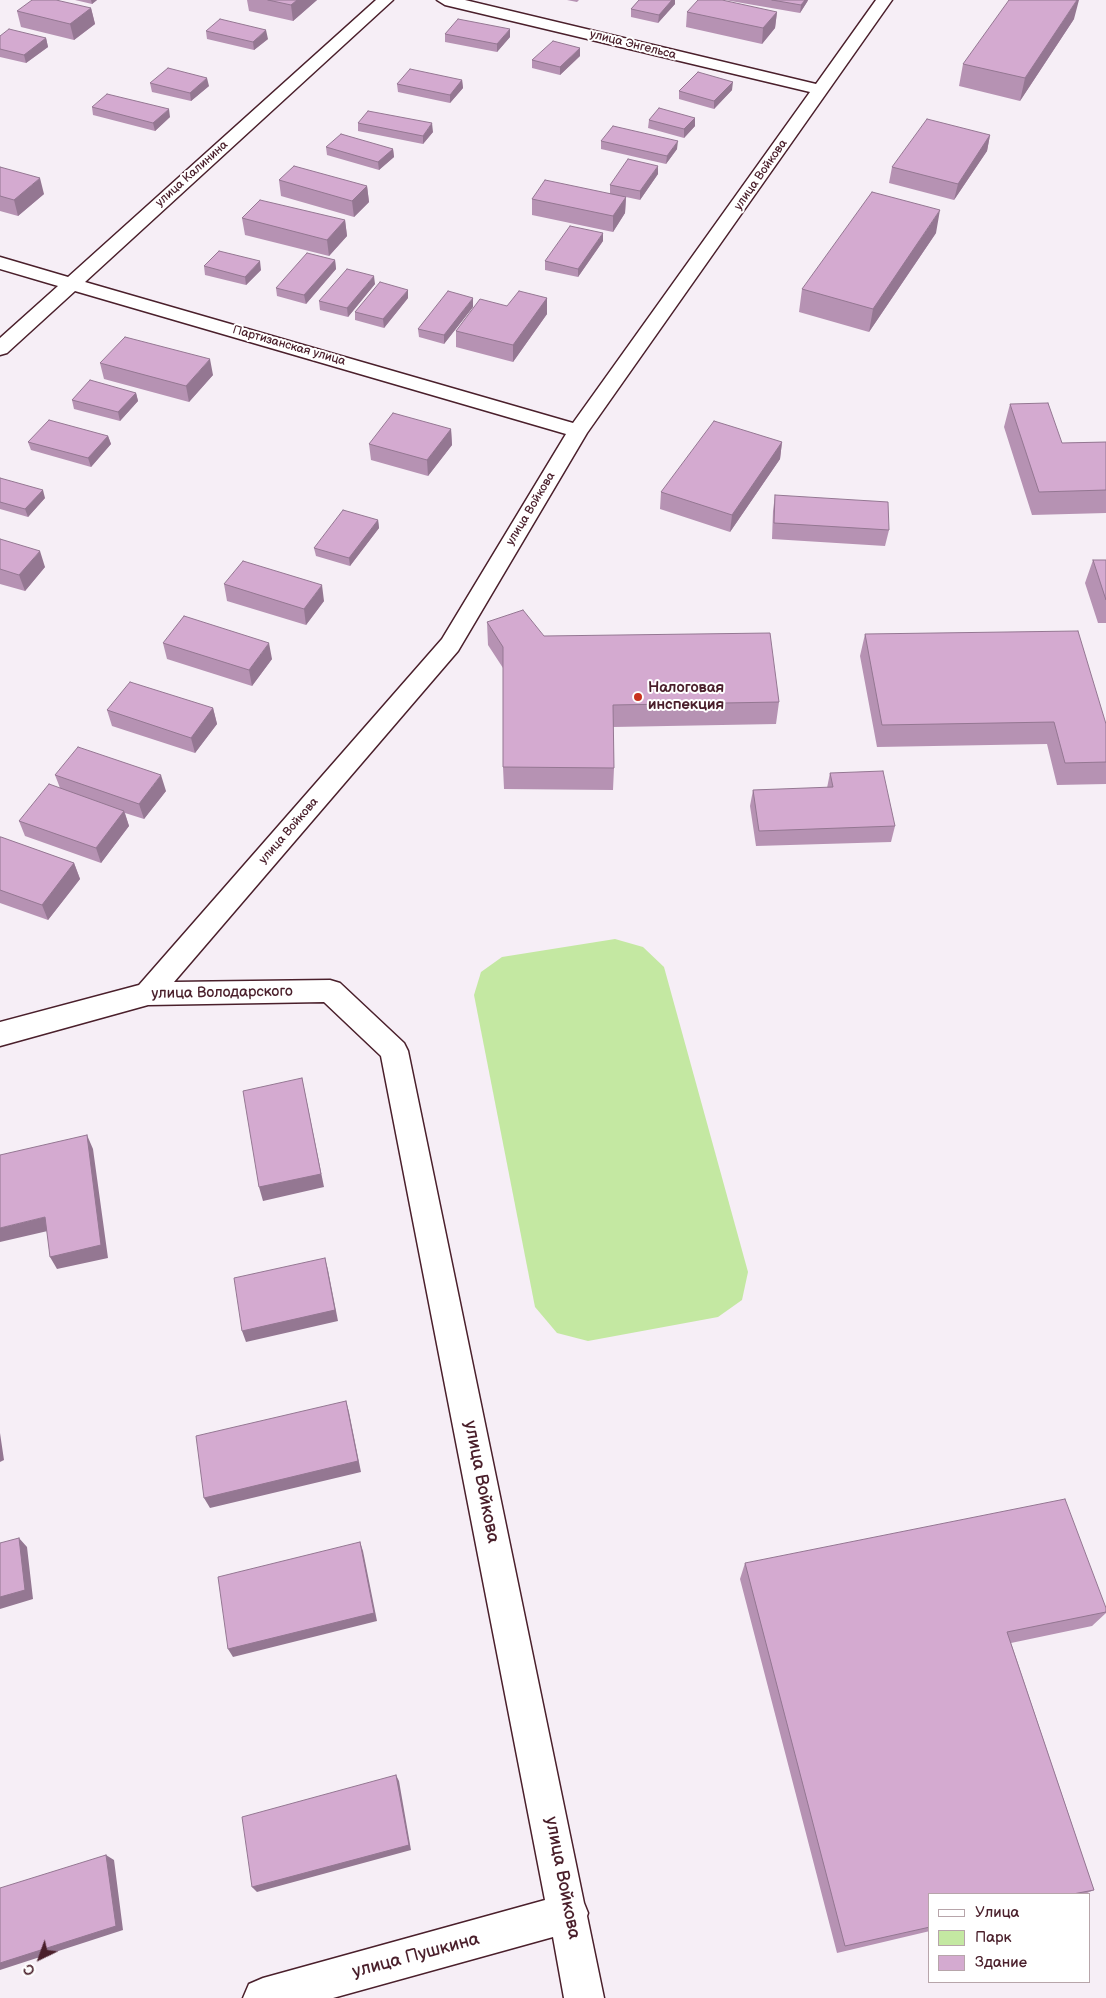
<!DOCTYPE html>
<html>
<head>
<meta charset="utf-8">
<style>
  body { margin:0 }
  #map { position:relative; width:1106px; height:1998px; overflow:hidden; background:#f6eef6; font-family:"Balsamiq Sans",sans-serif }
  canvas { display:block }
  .legend { position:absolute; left:928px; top:1893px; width:162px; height:90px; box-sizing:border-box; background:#fff; border:1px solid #b7a5aa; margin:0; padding:6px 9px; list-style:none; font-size:15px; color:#4a1f2b }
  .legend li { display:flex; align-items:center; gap:10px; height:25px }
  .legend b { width:25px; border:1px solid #b7a5aa }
  .north { position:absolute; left:15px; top:1933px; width:50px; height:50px; -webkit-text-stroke:4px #fff; paint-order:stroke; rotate:222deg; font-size:14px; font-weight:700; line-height:20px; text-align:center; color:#4a1f2b }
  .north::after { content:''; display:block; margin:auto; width:18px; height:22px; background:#4a1f2b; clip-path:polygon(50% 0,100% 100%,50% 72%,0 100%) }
</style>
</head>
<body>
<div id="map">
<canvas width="1106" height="1998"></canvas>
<ul class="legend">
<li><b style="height:6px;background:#fff"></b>Улица</li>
<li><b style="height:14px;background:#c4e8a2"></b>Парк</li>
<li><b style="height:14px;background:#d4aad0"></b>Здание</li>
</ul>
<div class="north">С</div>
</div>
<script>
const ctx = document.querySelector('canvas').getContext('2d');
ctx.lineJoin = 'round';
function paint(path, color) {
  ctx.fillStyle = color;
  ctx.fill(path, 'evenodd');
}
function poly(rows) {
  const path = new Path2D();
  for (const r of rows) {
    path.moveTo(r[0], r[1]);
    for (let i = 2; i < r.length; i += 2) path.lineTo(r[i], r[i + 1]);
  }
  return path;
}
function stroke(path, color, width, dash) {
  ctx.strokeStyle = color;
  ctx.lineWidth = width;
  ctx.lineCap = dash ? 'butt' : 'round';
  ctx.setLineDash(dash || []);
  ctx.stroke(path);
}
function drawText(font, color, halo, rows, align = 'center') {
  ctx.font = font + ' "Balsamiq Sans",sans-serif';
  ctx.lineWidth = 4;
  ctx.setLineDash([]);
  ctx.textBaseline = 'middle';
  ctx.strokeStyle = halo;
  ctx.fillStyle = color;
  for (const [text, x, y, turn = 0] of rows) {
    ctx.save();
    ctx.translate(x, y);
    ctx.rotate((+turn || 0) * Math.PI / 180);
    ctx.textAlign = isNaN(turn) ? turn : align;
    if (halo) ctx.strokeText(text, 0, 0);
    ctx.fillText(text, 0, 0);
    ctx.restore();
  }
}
const green = poly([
  [615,939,643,947,664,967,748,1272,742,1300,718,1317,588,1341,557,1333,535,1307,474,995,481,972,502,957]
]);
const minor = poly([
  [376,0,393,0,85,282,573,423,810,92,445,5,437,0,465,0,816,84,876,0,892,0,587,433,458,651,174,982,330,980,340,983,404,1043,408,1051,584,1903,588,1913,587,1916,604,1998,564,1998,553,1937,333,1998,243,1998,249,1984,263,1978,545,1900,381,1056,324,1002,148,1005,0,1046,0,1022,139,985,442,639,566,434,75,291,7,353,0,355,0,338,58,286,0,269,0,257,68,277,376,0]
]);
const wall = poly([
  [75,0,97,0,92,4],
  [247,0,317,0,293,21,249,11],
  [567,0,579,0,577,2],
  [639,0,675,0,675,4,658,23,631,17,631,9],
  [725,0,808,0,807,2,800,13],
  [91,8,95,24,74,40,21,27,17,11],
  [687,12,777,12,775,28,762,44,686,27],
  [1074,19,1020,101,959,86,963,64],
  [206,31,268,39,254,50,207,39],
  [445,34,510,37,497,52,445,42],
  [0,36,46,38,48,47,26,63,0,57],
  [580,56,560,75,532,68,532,60],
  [462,80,463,88,450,103,398,92,397,84],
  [150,83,209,86,191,101,152,92],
  [732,90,714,109,679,99,679,91],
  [92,107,170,117,155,131,93,115],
  [695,118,695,126,684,138,648,128,649,120],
  [358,123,433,132,423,144,358,131],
  [990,135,987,151,954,200,889,183,892,167],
  [601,141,677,149,666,164,601,149],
  [326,147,393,149,394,157,379,170,327,155],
  [0,167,44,194,18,216,0,211],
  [658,174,640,200,626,197,625,213,613,232,532,215,532,199,610,193,610,185],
  [279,180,367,186,369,202,354,217,281,196],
  [242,218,345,220,347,236,329,256,245,235],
  [936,233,869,332,799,312,802,289],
  [603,241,578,277,545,270,545,261],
  [335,260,336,269,306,304,277,296,276,288],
  [204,266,261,270,246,285,205,275],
  [375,284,348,317,320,310,319,301],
  [408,298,384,328,355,320,355,312],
  [547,298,547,314,513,362,456,347,456,331,507,306],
  [473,307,444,344,419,337,418,329],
  [100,363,213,375,189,402,104,379],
  [136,393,138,401,120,421,74,409,72,400],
  [1010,404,1062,443,1106,442,1106,513,1032,515,1004,427],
  [451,429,452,445,428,476,371,460,369,444],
  [108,436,111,444,91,467,31,450,28,442],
  [782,442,780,459,730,532,660,509,661,492],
  [0,478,45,498,28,517,0,509],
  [775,495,889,530,885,546,772,539,773,511],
  [378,520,379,528,350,566,316,556,314,548],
  [0,539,45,567,25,591,0,584],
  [1093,560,1106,560,1106,623,1098,623,1085,583],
  [224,584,324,601,306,625,227,601],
  [487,622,544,636,779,702,776,724,613,727,614,768,613,790,504,789,503,767,503,668,488,645],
  [865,634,1106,724,1106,784,1057,785,1047,744,877,747,860,656],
  [163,643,272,659,252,686,167,659],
  [213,708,217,724,195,753,112,726,107,710],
  [830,773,895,826,891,842,756,846,750,806,753,790,827,788],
  [55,775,166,791,144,819,125,813,129,826,101,863,25,836,19,821,60,788],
  [0,837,74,863,80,879,48,920,0,903],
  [745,1563,1106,1608,1106,1613,1092,1626,1011,1643,1094,1890,1085,1894,930,1894,930,1931,837,1953,740,1579]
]);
const shadedWall = poly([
  [91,0,97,0,92,4],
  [297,0,317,0,293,21,291,5],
  [672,0,675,0,675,4,658,23,659,15],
  [805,0,808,0,807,2,800,13,801,5],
  [1077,0,1079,0,1074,19,1020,101,1025,78],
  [91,8,95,24,74,40,70,24],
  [777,12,775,28,762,44,763,28],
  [510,29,510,37,497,52,497,44],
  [266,30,268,39,254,50,253,42],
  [46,38,48,47,26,63,24,55],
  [580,48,580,56,560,75,560,67],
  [207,78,209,86,191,101,190,93],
  [462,80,463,88,450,103,450,95],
  [733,82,732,90,714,109,714,101],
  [169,109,170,117,155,131,153,123],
  [695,118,695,126,684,138,684,129],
  [432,123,433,132,423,144,423,136],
  [990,135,987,151,954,200,958,184],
  [678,141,677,149,666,164,667,156],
  [393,149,394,157,379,170,378,162],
  [658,166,658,174,640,200,640,191],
  [40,178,44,194,18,216,14,200],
  [367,186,369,202,354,217,352,201],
  [626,197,625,213,613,232,613,216],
  [940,210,936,233,869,332,873,309],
  [345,220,347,236,329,256,327,240],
  [603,233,603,241,578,277,578,269],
  [335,260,336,269,306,304,304,295],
  [260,261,261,270,246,285,245,277],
  [374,276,375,284,348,317,347,308],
  [408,290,408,298,384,328,383,319],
  [473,298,473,307,444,344,444,335],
  [547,298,547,314,513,362,513,345],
  [210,359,213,375,189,402,186,386],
  [136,393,138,401,120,421,118,412],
  [451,429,452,445,428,476,427,460],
  [108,436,111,444,91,467,88,458],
  [782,442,780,459,730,532,732,515],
  [43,490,45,498,28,517,25,509],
  [378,520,379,528,350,566,349,558],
  [40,551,45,567,25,591,19,575],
  [322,585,324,601,306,625,304,609],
  [269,643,272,659,252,686,249,670],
  [213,708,217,724,195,753,191,738],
  [161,775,166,791,144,819,139,804],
  [124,811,129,826,101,863,96,848],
  [74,863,80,879,48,920,42,905],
  [302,1078,324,1187,263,1201,259,1187],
  [87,1135,93,1149,108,1258,57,1269,50,1257],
  [45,1217,52,1230,0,1242,0,1228],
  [325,1258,328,1270,338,1321,246,1342,242,1331],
  [346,1401,349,1412,361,1472,210,1508,204,1498],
  [0,1433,4,1460,0,1462],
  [19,1538,27,1547,33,1599,0,1609,0,1597],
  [360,1542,363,1551,377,1621,233,1657,228,1649],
  [396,1775,399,1781,411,1850,257,1892,252,1887],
  [106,1855,114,1860,123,1930,0,1970,0,1963]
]);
const building = poly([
  [32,0,56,0,91,8,70,24,17,11,32,0],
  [268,0,297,0,291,5,268,0],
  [639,0,672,0,659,15,631,9,639,0],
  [698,0,722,0,777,12,763,28,687,12,698,0],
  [772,0,805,0,801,5,772,0],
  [1009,0,1077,0,1025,78,963,64,1009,0],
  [220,19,266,30,253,42,206,31,220,19],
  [458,19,510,29,497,44,445,34,458,19],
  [9,29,46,38,24,55,0,49,0,36,9,29],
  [553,41,580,48,560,67,532,60,553,41],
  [168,68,207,78,190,93,150,83,168,68],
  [410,69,462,80,450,95,397,84,410,69],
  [698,72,733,82,714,101,679,91,698,72],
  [107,94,169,109,153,123,92,107,107,94],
  [659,108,695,118,684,129,649,120,659,108],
  [368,111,432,123,423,136,358,123,368,111],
  [927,119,990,135,958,184,892,167,927,119],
  [613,126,678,141,667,156,601,141,613,126],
  [341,134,393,149,378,162,326,147,341,134],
  [628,159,658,166,640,191,610,185,628,159],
  [294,166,367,186,352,201,279,180,294,166],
  [0,167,40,178,14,200,0,196,0,167],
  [545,180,626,197,613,216,532,199,545,180],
  [872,192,940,210,873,309,802,289,872,192],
  [260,200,345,220,327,240,242,218,260,200],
  [570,226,603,233,578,269,545,261,570,226],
  [219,251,260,261,245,277,204,266,219,251],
  [307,253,335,260,304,295,276,288,307,253],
  [347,269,374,276,347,308,319,301,347,269],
  [380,282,408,290,383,319,355,312,380,282],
  [448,291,473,298,444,335,418,329,448,291],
  [519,291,547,298,513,345,456,331,480,299,507,306,519,291],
  [125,337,210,359,186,386,100,363,125,337],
  [90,380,136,393,118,412,72,400,90,380],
  [1048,403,1062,443,1106,442,1106,490,1039,492,1010,404,1048,403],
  [393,413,451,429,427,460,369,444,393,413],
  [49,420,108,436,88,458,28,442,49,420],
  [714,421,782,442,732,515,661,492,714,421],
  [0,478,43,490,25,509,0,502,0,478],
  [775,495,888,502,889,530,774,523,775,495],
  [343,510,378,520,349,558,314,548,343,510],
  [0,539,40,551,19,575,0,569,0,539],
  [1093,560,1106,560,1106,600,1093,560],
  [243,561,322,585,304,609,224,584,243,561],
  [523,610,544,636,770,633,779,702,613,705,614,768,503,767,503,647,487,622,523,610],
  [184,616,269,643,249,670,163,643,184,616],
  [1078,631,1106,724,1106,762,1065,763,1054,722,882,725,865,634,1078,631],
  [130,682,213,708,191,738,107,710,130,682],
  [78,747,161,775,139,804,55,775,78,747],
  [883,771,895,826,759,831,753,790,833,787,830,773,883,771],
  [49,784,124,811,96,848,19,821,49,784],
  [0,837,1,837,74,863,42,905,0,890,0,837],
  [302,1078,321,1174,259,1187,243,1091,302,1078],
  [87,1135,101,1245,50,1257,45,1217,0,1228,0,1155,87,1135],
  [325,1258,335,1310,242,1331,234,1278,325,1258],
  [346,1401,358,1461,204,1498,196,1436,346,1401],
  [1065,1499,1106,1608,1106,1612,1007,1632,1094,1890,1073,1894,930,1894,930,1927,845,1946,745,1563,1065,1499],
  [19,1538,25,1590,0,1597,0,1543,19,1538],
  [360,1542,374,1613,228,1649,218,1577,360,1542],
  [396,1775,409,1845,252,1887,242,1817,396,1775],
  [106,1855,116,1926,0,1963,0,1888,106,1855]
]);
const markers = [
  [638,697,5,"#c8321e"]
];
const farStreetnames = [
  ["улица Энгельса",633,45,14],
  ["улица Калинина",192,174,-42],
  ["улица Войкова",761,175,-55],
  ["Партизанская улица",289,346,16],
  ["улица Войкова",531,509,-59],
  ["улица Войкова",289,831,-49]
];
const poiNames = [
  ["Налоговая",648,688],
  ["инспекция",648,705]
];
const streetNames = [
  ["улица Володарского",222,993,-1]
];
const nearStreetnames = [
  ["улица Войкова",481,1482,79],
  ["улица Войкова",562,1878,79],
  ["улица Пушкина",416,1956,-15]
];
paint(green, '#c4e8a2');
stroke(minor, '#4a1f2b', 3);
paint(minor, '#fff');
paint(wall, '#b692b3');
paint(shadedWall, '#947792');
paint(building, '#d4aad0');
stroke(building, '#947792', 1);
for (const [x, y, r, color] of markers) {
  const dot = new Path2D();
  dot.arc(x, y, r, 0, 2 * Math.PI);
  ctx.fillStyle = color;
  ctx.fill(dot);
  stroke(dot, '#fff', 2);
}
drawText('12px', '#4a1f2b', '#fff', farStreetnames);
drawText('bold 15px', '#4a1f2b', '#fff', poiNames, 'left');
drawText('15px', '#4a1f2b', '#fff', streetNames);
drawText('18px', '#4a1f2b', '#fff', nearStreetnames);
</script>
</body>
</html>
